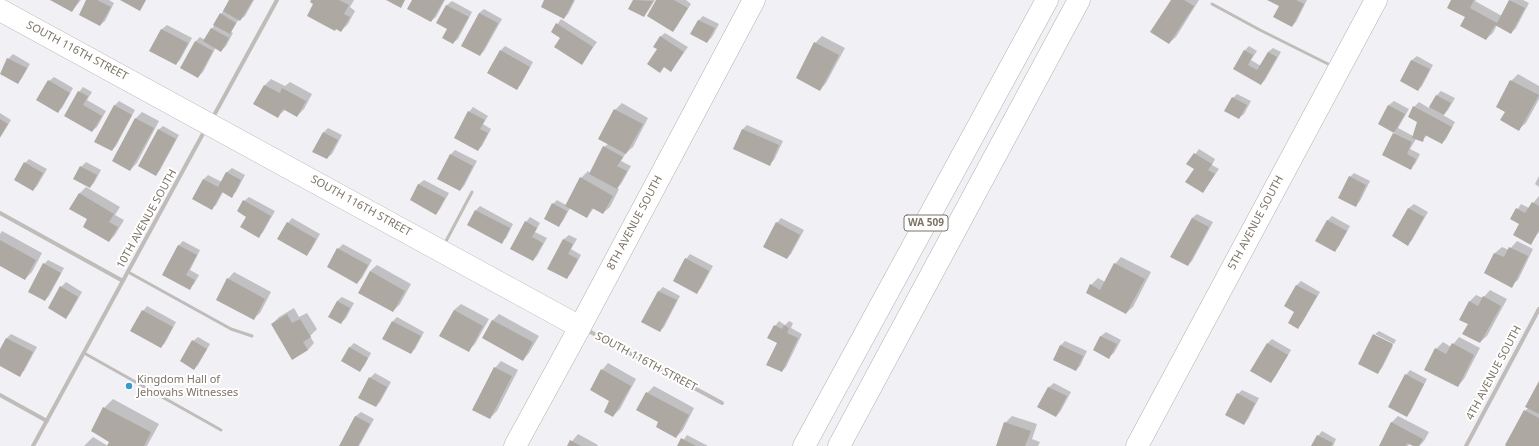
<!DOCTYPE html>
<html>
<head>
<meta charset="utf-8">
<style>
  body { margin:0 }
  canvas { display:block; background:#f1f0f4 }
</style>
</head>
<body>
<canvas width="1539" height="446"></canvas>
<script>
const ctx = document.querySelector('canvas').getContext('2d');
ctx.lineJoin = 'round';
function paint(path, color) {
  ctx.fillStyle = color;
  ctx.fill(path, 'evenodd');
}
function poly(rows) {
  const path = new Path2D();
  for (const r of rows) {
    path.moveTo(r[0], r[1]);
    for (let i = 2; i < r.length; i += 2) path.lineTo(r[i], r[i + 1]);
  }
  return path;
}
function stroke(path, color, width, dash) {
  ctx.strokeStyle = color;
  ctx.lineWidth = width;
  ctx.lineCap = dash ? 'butt' : 'round';
  ctx.setLineDash(dash || []);
  ctx.stroke(path);
}
function drawText(font, color, halo, rows, align = 'center') {
  ctx.font = font + ' "Noto Sans",sans-serif';
  ctx.lineWidth = 4;
  ctx.setLineDash([]);
  ctx.textBaseline = 'middle';
  ctx.strokeStyle = halo;
  ctx.fillStyle = color;
  for (const [text, x, y, turn = 0] of rows) {
    ctx.save();
    ctx.translate(x, y);
    ctx.rotate((+turn || 0) * Math.PI / 180);
    ctx.textAlign = isNaN(turn) ? turn : align;
    if (halo) ctx.strokeText(text, 0, 0);
    ctx.fillText(text, 0, 0);
    ctx.restore();
  }
}
const shadow = poly([
  [52,0,81,0,72,11],
  [88,0,109,0,114,3,105,21,100,25],
  [230,0,254,0,245,16,240,20,239,19,231,32,233,33,226,46,221,51,216,47,203,72,198,77,195,42,200,37,205,40],
  [313,0,354,0,350,7,355,11,348,24,341,31],
  [413,0,445,0,436,17,431,21],
  [545,0,575,0,568,14,564,18],
  [634,0,655,0,648,11,644,16,630,8],
  [658,0,686,0,691,4,677,26,673,31],
  [1172,0,1199,0,1176,37,1169,43],
  [1270,0,1307,0,1296,22,1292,26,1280,6],
  [1452,0,1476,0,1475,1,1502,16,1510,0,1523,0,1529,3,1516,28,1511,33,1497,25,1493,33,1486,39],
  [452,1,472,12,458,39,453,43,449,28,438,23,447,5],
  [484,9,502,19,484,51,480,55,479,13],
  [703,16,719,24,712,37,707,42,692,34,699,20],
  [561,19,597,42,582,63,561,38,552,32],
  [167,25,192,38,180,60,176,64,151,51,162,29],
  [665,33,688,47,671,70,658,49,660,37],
  [822,36,845,48,826,83,820,90,815,43],
  [505,46,533,62,521,84,517,88,500,51],
  [1249,46,1257,51,1251,60,1261,66,1268,52,1273,48,1281,52,1265,80,1261,84,1234,69,1244,51],
  [13,54,30,64,22,78,18,83,8,59],
  [1417,56,1433,65,1422,86,1418,90,1401,81,1412,60],
  [1518,74,1539,86,1539,99,1526,123,1519,129,1511,81],
  [54,77,73,88,62,108,57,112,49,81],
  [271,79,285,86,290,82,312,94,304,109,297,116,285,110,278,116,255,104,265,85],
  [83,87,92,92,87,100,106,111,97,127,92,131,65,116,79,92],
  [1441,91,1455,98,1448,110,1443,115,1455,122,1446,139,1442,143,1427,135,1422,141,1416,139,1410,149,1420,154,1415,164,1410,169,1383,155,1395,132,1379,124,1389,105,1394,101,1409,109,1398,128,1413,136,1418,122,1414,107,1419,102,1429,108,1437,95],
  [1237,94,1251,101,1244,114,1239,118,1233,98],
  [119,101,135,110,116,146,112,150,114,106],
  [622,103,648,118,633,147,626,153,621,161,631,166,621,184,617,188,619,189,610,207,603,213,594,208,587,217,570,208,563,221,558,226,553,204,557,200,566,205,581,178,588,171,590,173,604,147,608,144,615,110],
  [473,107,488,116,483,124,491,129,482,146,478,150,469,112],
  [142,112,159,121,137,163,130,170,113,161,136,118],
  [0,113,11,120,0,138],
  [747,125,783,141,774,160,770,164,734,148,743,129],
  [163,126,179,135,160,170,156,175,158,130],
  [328,128,342,135,332,154,327,158,313,151,324,132],
  [1199,149,1215,159,1212,165,1219,169,1203,192,1195,169,1188,164],
  [455,150,477,161,464,186,460,190,438,179,451,154],
  [29,159,47,169,37,186,33,190,25,163],
  [86,162,101,170,94,183,90,187,81,167],
  [232,168,245,175,236,192,231,196,223,192,216,205,211,209,193,199,204,179,208,175,222,182,227,172],
  [1354,173,1370,181,1360,201,1355,206,1350,177],
  [1539,176,1539,187,1535,184],
  [424,180,449,193,440,209,436,214,411,200,419,184],
  [86,187,120,207,115,215,124,220,115,235,109,241,88,219,79,194],
  [1539,196,1539,232,1530,244,1520,224,1512,218,1521,204,1529,208],
  [249,197,275,211,263,232,259,236,244,201],
  [1414,204,1428,212,1412,240,1408,244,1393,236,1409,208],
  [480,206,513,224,506,238,501,242,476,210],
  [1197,214,1213,222,1192,261,1188,265,1172,256,1192,218],
  [1332,216,1350,226,1339,246,1335,250,1327,221],
  [530,217,540,223,535,232,547,238,537,256,533,260,526,222],
  [292,218,320,234,311,250,307,254,288,223],
  [781,218,804,230,791,254,787,258,777,223],
  [2,231,42,253,32,272,25,279,0,265,0,234],
  [569,235,577,239,571,249,581,255,571,273,567,278,549,268,564,239],
  [183,241,200,250,190,270,199,275,194,284,190,288,164,275,179,245],
  [1517,241,1533,249,1518,280,1511,286,1485,273,1495,253,1502,247,1509,250],
  [343,244,372,260,362,278,357,283,338,249],
  [690,254,713,266,701,288,697,292,686,259],
  [1121,257,1151,272,1133,307,1126,313,1091,285,1098,278,1105,282,1115,264],
  [48,260,64,268,49,296,45,300,44,264],
  [377,265,411,284,400,304,393,311,370,271],
  [234,272,271,292,260,313,253,319,228,279],
  [1301,281,1320,292,1302,323,1298,328,1295,312,1285,306,1297,285],
  [66,282,82,292,70,313,66,317,61,287],
  [663,287,680,296,664,327,660,331,659,291],
  [1490,290,1507,299,1487,336,1480,342,1469,324,1470,301,1476,295,1483,298],
  [342,297,354,303,346,318,341,323,337,301],
  [461,304,489,319,475,344,468,351,454,310],
  [147,306,176,322,165,343,161,347,143,311],
  [294,308,299,317,307,313,317,329,310,336,314,343,308,350,293,359,272,324,279,317],
  [499,314,539,336,529,353,523,360,492,321],
  [397,317,424,332,415,349,411,353,393,321],
  [779,321,785,325,789,321,793,323,791,328,802,334,786,367,782,371,775,326],
  [1379,331,1396,340,1394,344,1375,334],
  [1106,332,1121,340,1114,353,1109,357,1094,350,1101,336],
  [11,334,37,347,24,371,19,375,0,365,0,351,7,338],
  [1374,336,1393,346,1382,368,1377,373],
  [198,337,210,344,198,365,194,369,193,341],
  [1459,337,1480,348,1464,379,1458,386,1436,349,1443,342,1451,347],
  [1272,339,1291,350,1275,377,1271,382,1252,370,1268,343],
  [1065,341,1087,351,1080,366,1076,370,1054,360,1061,345],
  [354,343,371,353,364,366,359,370,342,360,350,347],
  [501,361,518,370,497,411,490,418,495,368],
  [608,363,636,379,620,409,613,416,611,401,602,370],
  [1410,370,1427,379,1411,411,1407,416,1406,375],
  [375,373,391,382,380,402,376,406,360,397,370,378],
  [1054,383,1071,392,1060,412,1056,416,1038,407,1049,387],
  [1539,383,1539,446,1507,446,1525,411,1529,407],
  [654,386,694,408,683,430,676,437,660,422,647,393],
  [1242,390,1259,398,1248,419,1244,424,1238,394],
  [113,399,159,424,147,446,84,446,93,437,108,446,111,442,104,408],
  [361,412,374,419,359,446,340,446,356,416],
  [1012,416,1037,424,1032,439,1040,442,1038,446,997,446,1005,423],
  [1398,416,1429,432,1424,441,1419,446,1415,446,1410,443,1408,446,1380,446,1392,422],
  [1322,431,1336,439,1333,446,1312,446,1318,436],
  [578,434,598,445,597,446,568,446],
  [687,435,708,446,679,446]
]);
const building = poly([
  [50,0,79,0,72,12],
  [86,0,97,0,111,7,100,26,79,15],
  [120,0,146,0,140,11],
  [229,0,253,0,240,21,223,11],
  [311,0,339,0,349,5,344,14,350,17,341,32,336,29,335,31,307,16,313,4,310,2],
  [386,0,405,0,401,8],
  [412,0,444,0,431,22,407,9],
  [544,0,574,0,564,19,541,7],
  [633,0,653,1,644,17,628,9],
  [656,0,674,0,688,8,673,32,647,16],
  [1171,0,1184,0,1194,6,1169,44,1150,32],
  [1267,0,1296,0,1304,4,1292,27,1273,17,1279,6],
  [1451,0,1474,0,1470,8,1497,23,1509,0,1525,8,1511,34,1495,25,1486,40,1460,26,1465,17,1447,8],
  [446,5,469,17,453,44,442,38,447,29,436,23],
  [220,13,236,23,230,34,213,25],
  [479,13,498,23,480,56,461,46],
  [698,20,715,28,707,43,690,34],
  [556,23,593,47,582,65,554,47,560,38,551,32],
  [211,28,229,38,221,52,203,41],
  [161,29,188,43,176,65,149,51],
  [660,36,684,52,671,72,664,67,660,73,647,64,657,49,653,47],
  [195,41,213,51,198,78,180,68],
  [814,42,839,55,820,91,796,78],
  [500,50,530,67,517,90,487,73],
  [1244,50,1253,55,1248,65,1257,70,1268,52,1277,57,1261,85,1233,69],
  [7,58,27,68,18,84,0,74],
  [1411,60,1430,69,1418,91,1400,81],
  [48,80,70,93,58,113,36,100],
  [1510,80,1539,95,1519,131,1500,120,1505,112,1496,107],
  [264,85,280,93,282,88,306,101,297,117,283,109,278,118,253,104],
  [78,91,88,96,83,105,102,116,92,132,64,116],
  [1436,95,1451,103,1444,115,1429,107],
  [1232,97,1247,105,1239,119,1224,111],
  [114,105,132,115,112,151,94,142],
  [1388,105,1405,114,1394,133,1378,124],
  [1413,106,1452,127,1442,144,1425,135,1423,142,1412,138,1417,122,1408,117],
  [614,109,643,124,626,154,598,139],
  [468,111,485,120,480,129,488,133,478,151,454,138],
  [135,118,154,128,130,171,112,161],
  [0,119,8,124,0,137],
  [158,129,176,139,156,176,138,166],
  [742,129,779,145,770,166,733,149],
  [323,132,338,140,327,159,312,152],
  [1393,133,1412,142,1407,154,1416,159,1411,170,1382,155],
  [603,146,623,157,617,166,627,171,617,189,589,174],
  [1194,153,1212,164,1208,170,1215,174,1203,193,1185,182,1194,169,1186,164],
  [450,154,473,166,460,191,437,179],
  [24,162,43,173,33,191,14,180],
  [80,166,97,175,90,188,73,179],
  [226,172,241,180,232,198,222,192,212,210,192,199,203,179,218,187],
  [1349,176,1366,185,1356,207,1338,198],
  [580,177,613,196,603,214,592,208,587,218,565,206],
  [418,184,445,198,436,215,410,200],
  [79,193,114,214,109,222,118,227,109,242,83,227,87,219,69,209],
  [243,200,271,216,259,238,240,227,246,217,237,211],
  [1532,202,1539,206,1539,230,1531,245,1513,235,1519,224,1510,219,1516,208,1525,213],
  [552,203,567,211,559,227,544,219],
  [1408,208,1424,217,1408,246,1392,236],
  [475,210,510,228,502,244,467,225],
  [1192,218,1209,227,1188,266,1170,257],
  [1327,220,1347,231,1335,252,1315,241],
  [525,221,537,228,532,237,543,243,533,261,510,249],
  [287,222,316,239,307,256,277,239],
  [776,222,800,235,787,259,763,247],
  [563,239,573,244,568,254,578,259,567,279,547,269],
  [0,240,36,260,25,280,0,266],
  [178,245,197,255,186,275,195,280,190,290,162,275],
  [1509,247,1528,256,1512,288,1484,273,1494,253,1504,257],
  [337,248,368,265,357,284,327,267],
  [685,258,709,271,697,294,673,281],
  [43,263,61,273,45,301,28,292],
  [1114,263,1145,279,1126,314,1086,293,1090,284,1100,290],
  [370,271,405,291,393,312,358,293],
  [227,278,265,299,254,320,216,300],
  [1296,285,1317,296,1298,329,1288,323,1294,312,1284,306],
  [60,286,78,297,66,319,48,308],
  [658,291,677,300,660,332,641,322],
  [1483,296,1501,306,1480,343,1462,334,1468,324,1459,320,1469,301,1478,306],
  [337,301,350,308,341,324,328,317],
  [142,310,173,327,161,348,130,331],
  [454,310,483,326,469,352,439,336],
  [287,314,292,323,300,319,311,337,303,342,308,350,292,360,271,324],
  [492,320,533,342,523,361,482,338],
  [392,321,421,336,411,354,382,339],
  [774,325,782,329,784,325,789,328,787,333,798,338,782,372,766,365,777,343,767,338],
  [1373,334,1393,344,1378,374,1358,364],
  [1100,336,1117,344,1109,359,1093,350],
  [6,338,33,352,20,377,0,366,0,349],
  [192,340,207,349,194,370,180,361],
  [1267,343,1288,355,1271,383,1250,371],
  [1452,343,1474,355,1458,387,1424,370,1435,348,1446,354],
  [1060,345,1083,356,1076,371,1053,360],
  [349,347,368,358,360,372,341,361],
  [494,367,512,376,490,419,472,410],
  [601,369,631,386,613,417,604,412,609,401,590,390],
  [1405,374,1424,384,1407,417,1388,407],
  [369,377,387,387,376,407,358,398],
  [1539,381,1539,414,1525,407],
  [1048,387,1067,396,1056,417,1037,407],
  [646,392,689,415,676,438,656,427,658,422,636,410],
  [1237,393,1255,403,1244,425,1225,415],
  [103,407,151,432,144,446,107,446,109,442,91,431],
  [1524,410,1539,418,1539,446,1506,446,1505,445],
  [355,416,370,424,358,446,339,446],
  [1004,422,1031,431,1025,446,996,446],
  [1391,422,1423,439,1419,446,1413,446,1407,443,1406,446,1379,446],
  [1317,435,1333,443,1331,446,1311,446],
  [681,438,696,446,677,446],
  [570,440,581,446,567,446]
]);
const lane = poly([
  [1212,4,1260,30,1332,66],
  [445,243,472,192],
  [128,272,231,329,252,336],
  [84,353,221,430]
]);
const street = poly([
  [212,119,277,0],
  [0,213,123,281],
  [585,329,722,403],
  [0,395,47,421],
  [33,446,205,130],
  [1466,446,1539,309]
]);
const secondary = poly([
  [0,10,580,327],
  [515,446,580,327,754,0],
  [1137,446,1376,0]
]);
const highway = poly([
  [804,446,1047,0],
  [839,446,1079,0]
]);
const markers = [
  [129,386,4,"#389bcc"]
];
const shields = [
  [926,223,44]
];
const shieldNames = [
  ["WA 509",926,223]
];
const streetNames = [
  ["SOUTH 116TH STREET",77,51,28],
  ["SOUTH 116TH STREET",361,206,29],
  ["10TH AVENUE SOUTH",147,219,-61],
  ["8TH AVENUE SOUTH",635,223,-62],
  ["5TH AVENUE SOUTH",1256,223,-62],
  ["SOUTH 116TH STREET",646,362,28],
  ["4TH AVENUE SOUTH",1494,373,-62]
];
const poiNames = [
  ["Kingdom Hall of",137,380],
  ["Jehovahs Witnesses",137,393]
];
paint(shadow, '#0003');
paint(building, '#aea8a3');
stroke(secondary, '#b4b0ab', 23);
stroke(highway, '#b3b0ad', 23);
stroke(lane, '#c0bcb9', 3);
stroke(street, '#c0bcb9', 4);
stroke(secondary, '#fff', 22);
stroke(highway, '#fff', 22);
for (const [x, y, r, color] of markers) {
  const dot = new Path2D();
  dot.arc(x, y, r, 0, 2 * Math.PI);
  ctx.fillStyle = color;
  ctx.fill(dot);
  stroke(dot, '#fff', 1.5);
}
for (const [x, y, w] of shields) {
  const box = new Path2D();
  box.roundRect(x - w / 2, y - 8, w, 16, 3);
  ctx.fillStyle = '#fff';
  ctx.fill(box);
  stroke(box, '#7d7366', 1);
}
drawText('bold 10px', '#7d7366', null, shieldNames);
drawText('11px', '#7d7366', '#fff', streetNames);
drawText('11px', '#7d7366', '#fff', poiNames, 'left');
</script>
</body>
</html>
